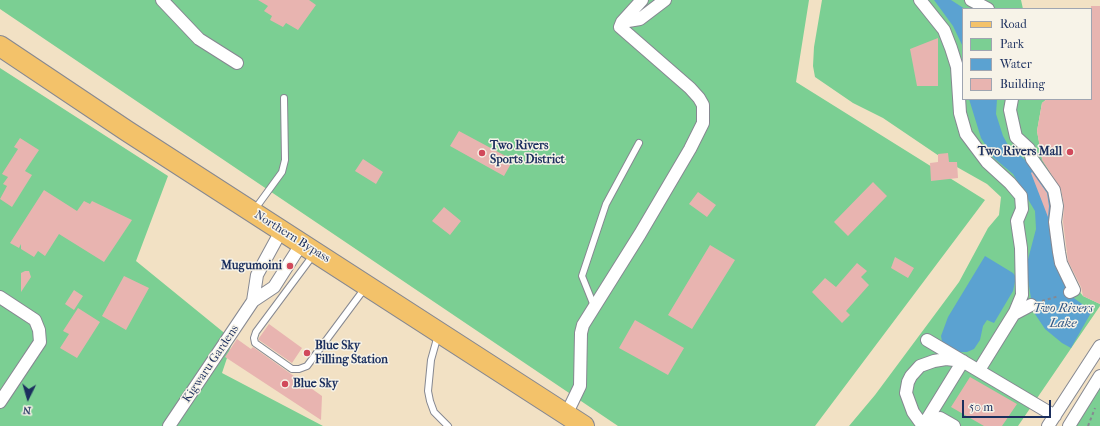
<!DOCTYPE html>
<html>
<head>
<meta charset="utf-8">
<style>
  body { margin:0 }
  #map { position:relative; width:1100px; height:426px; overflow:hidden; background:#f2e1c4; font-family:"IM FELL French Canon",serif }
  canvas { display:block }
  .legend { position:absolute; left:962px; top:8px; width:130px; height:92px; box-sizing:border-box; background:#f7f3e8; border:1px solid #9fa5b1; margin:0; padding:5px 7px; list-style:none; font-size:12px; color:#1b2f5e }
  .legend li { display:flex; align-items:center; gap:8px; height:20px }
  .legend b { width:20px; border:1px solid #9fa5b1 }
  .north { position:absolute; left:8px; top:378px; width:40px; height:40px; -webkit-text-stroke:3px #f7f3e8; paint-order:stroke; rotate:185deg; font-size:11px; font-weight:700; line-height:16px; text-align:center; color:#1b2f5e }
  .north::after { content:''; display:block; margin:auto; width:14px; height:18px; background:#1b2f5e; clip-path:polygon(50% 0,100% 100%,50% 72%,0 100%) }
  .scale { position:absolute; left:962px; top:400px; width:89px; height:18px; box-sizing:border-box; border:2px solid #1b2f5e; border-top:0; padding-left:5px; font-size:12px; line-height:14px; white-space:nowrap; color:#1b2f5e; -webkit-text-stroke:3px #f7f3e8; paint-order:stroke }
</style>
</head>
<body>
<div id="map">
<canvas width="1100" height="426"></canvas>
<ul class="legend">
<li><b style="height:5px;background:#f3c26a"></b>Road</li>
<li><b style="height:11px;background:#7bcf93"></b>Park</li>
<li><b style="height:11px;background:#5ba2d1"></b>Water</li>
<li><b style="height:11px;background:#e8b4b0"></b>Building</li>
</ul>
<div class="north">N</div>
<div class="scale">50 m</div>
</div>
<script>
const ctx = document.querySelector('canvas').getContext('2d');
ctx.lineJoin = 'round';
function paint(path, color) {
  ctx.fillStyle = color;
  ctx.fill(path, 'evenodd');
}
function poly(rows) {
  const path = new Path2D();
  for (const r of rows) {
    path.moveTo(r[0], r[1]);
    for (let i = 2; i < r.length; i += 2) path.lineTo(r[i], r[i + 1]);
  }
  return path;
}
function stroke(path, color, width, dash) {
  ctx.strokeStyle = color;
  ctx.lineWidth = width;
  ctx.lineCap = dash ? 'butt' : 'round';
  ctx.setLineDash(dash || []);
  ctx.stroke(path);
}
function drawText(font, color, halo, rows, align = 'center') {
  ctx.font = font + ' "IM FELL French Canon",serif';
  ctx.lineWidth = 3;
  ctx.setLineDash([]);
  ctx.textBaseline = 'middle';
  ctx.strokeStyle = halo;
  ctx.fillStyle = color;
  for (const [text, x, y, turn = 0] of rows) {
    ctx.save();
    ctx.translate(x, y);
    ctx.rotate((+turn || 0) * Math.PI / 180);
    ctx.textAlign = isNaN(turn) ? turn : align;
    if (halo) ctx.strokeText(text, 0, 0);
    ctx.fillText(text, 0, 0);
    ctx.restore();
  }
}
const green = poly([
  [0,0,809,0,796,82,985,200,815,426,618,426,0,9],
  [822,0,1021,0,1023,9,963,9,963,99,1047,99,1042,103,1037,131,1042,158,1061,192,1059,223,1064,260,1075,286,1083,296,1100,304,1100,306,1018,426,849,426,875,395,959,282,988,228,999,215,1001,197,987,184,948,162,883,118,853,103,815,77,813,66,814,47],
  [0,68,168,176,136,261,233,340,222,373,323,426,0,426],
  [1100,379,1100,426,1063,426]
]);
const water = poly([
  [934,0,951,0,965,9,963,9,963,47,953,26],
  [969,99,997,99,996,114,1003,136,1008,145,1033,167,1047,185,1071,296,1092,311,1071,348,1062,343,1045,329,1033,311,1026,267,1036,229,1035,211,1013,174,994,158,981,138],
  [985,256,1013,273,1016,277,1013,291,994,323,987,320,983,326,980,340,974,349,967,352,956,352,946,346,942,341,941,336,948,317]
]);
const building = poly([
  [258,0,309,0,316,5,298,30,286,23,283,27,270,20,272,16,264,11,268,6],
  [1091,6,1100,6,1100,304,1083,296,1081,287,1068,261,1063,222,1064,205,1061,189,1042,160,1037,131,1042,103,1047,99,1091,99],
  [938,38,938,86,917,86,910,49],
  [459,131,513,160,504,176,450,146],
  [20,138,39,150,25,171,32,175,12,207,0,199,7,186,3,184,8,177,2,174,18,149,14,147],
  [948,153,949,162,957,162,958,178,931,181,930,163,938,162,938,154],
  [363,159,383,172,376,184,355,171],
  [1032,172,1047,193,1049,206,1048,217,1031,173],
  [873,182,887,196,848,236,834,222],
  [44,190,77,211,84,201,90,204,92,201,132,220,104,262,59,234,45,256,38,251,34,257,21,249,21,244,19,248,10,243],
  [698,192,716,205,707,217,689,204],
  [444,207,461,221,450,235,432,221],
  [710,245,735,260,692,329,668,315],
  [895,257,914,268,908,278,891,268],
  [857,263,867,271,861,277,869,285,846,311,850,315,842,323,812,292,825,278,836,287],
  [25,271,29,271,31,277,21,292,21,273],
  [124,276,149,288,126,330,102,316],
  [74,290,83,296,74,310,65,304],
  [78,308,100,322,77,358,60,348,69,334,63,331],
  [635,320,684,348,668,375,619,348],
  [269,324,302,348,292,363,259,340,259,338],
  [237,339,251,349,253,347,322,396,321,420,225,357],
  [970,377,1017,404,1002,426,984,426,951,407]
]);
const path = poly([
  [1042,301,1059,296],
  [1088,426,1095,408]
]);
const lane = poly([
  [255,209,282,172,285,160,284,98],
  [314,254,256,332,254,338,255,343,292,369,299,369,307,366,365,288],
  [594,306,582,276,606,204,639,143],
  [438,335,431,360,428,391,430,401,434,412,448,426]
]);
const street = poly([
  [162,0,199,39,237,63],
  [920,0,944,30,951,48,957,67,960,113,966,134,987,162,1010,183,1021,196,1022,209,1017,221,1021,248,1022,295,1015,312,979,370],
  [971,0,988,9],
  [622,22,640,19,665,0],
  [1012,99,1010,110,1016,137,1029,149,1032,159,1054,190,1057,206,1055,222,1059,252,1061,263,1074,290,1070,292],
  [0,297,35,320,39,330,40,342,0,402],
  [253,301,274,287,302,243],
  [1014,314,1031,305],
  [927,340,1055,416],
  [946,359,963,361,923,426,913,412,906,393,908,382,911,376,920,366,934,361,946,359],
  [566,415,580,386,581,333,583,325,640,234,690,149,703,123,703,105,699,98,690,88,620,27,622,22,642,0],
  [169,426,253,301,257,275,281,231],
  [935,426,940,418,954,426],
  [1048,426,1100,346],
  [1069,426,1100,376]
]);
const primary = poly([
  [0,46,127,131,584,426]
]);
const markers = [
  [1070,152,4,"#d1495b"],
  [482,153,4,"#d1495b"],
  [290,266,4,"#d1495b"],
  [307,353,4,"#d1495b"],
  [285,384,4,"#d1495b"]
];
const poiNames = [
  ["Two Rivers",490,146],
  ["Sports District",490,160],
  ["Two Rivers Mall",1062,152,"right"],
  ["Mugumoini",282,266,"right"],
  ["Blue Sky",315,346],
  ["Filling Station",315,360],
  ["Blue Sky",293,384]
];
const streetNames = [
  ["Northern Bypass",292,237,32],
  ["Kigwaru Gardens",211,364,-56]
];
const waterNames = [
  ["Two Rivers",1063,309],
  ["Lake",1063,324]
];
paint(green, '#7bcf93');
paint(water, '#5ba2d1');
paint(building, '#e8b4b0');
stroke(lane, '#868891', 8);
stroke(street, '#868891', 14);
stroke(primary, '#868891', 22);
stroke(path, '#868891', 2, [3, 3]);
stroke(lane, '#fff', 6);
stroke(street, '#fff', 12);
stroke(primary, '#f3c26a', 20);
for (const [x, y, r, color] of markers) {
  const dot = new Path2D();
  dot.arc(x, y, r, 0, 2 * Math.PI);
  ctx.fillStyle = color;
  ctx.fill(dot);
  stroke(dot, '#f7f3e8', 1.5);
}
drawText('bold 12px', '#1b2f5e', '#f7f3e8', poiNames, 'left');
drawText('12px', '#1b2f5e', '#f7f3e8', streetNames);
drawText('italic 13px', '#315786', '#f7f3e8', waterNames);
</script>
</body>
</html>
